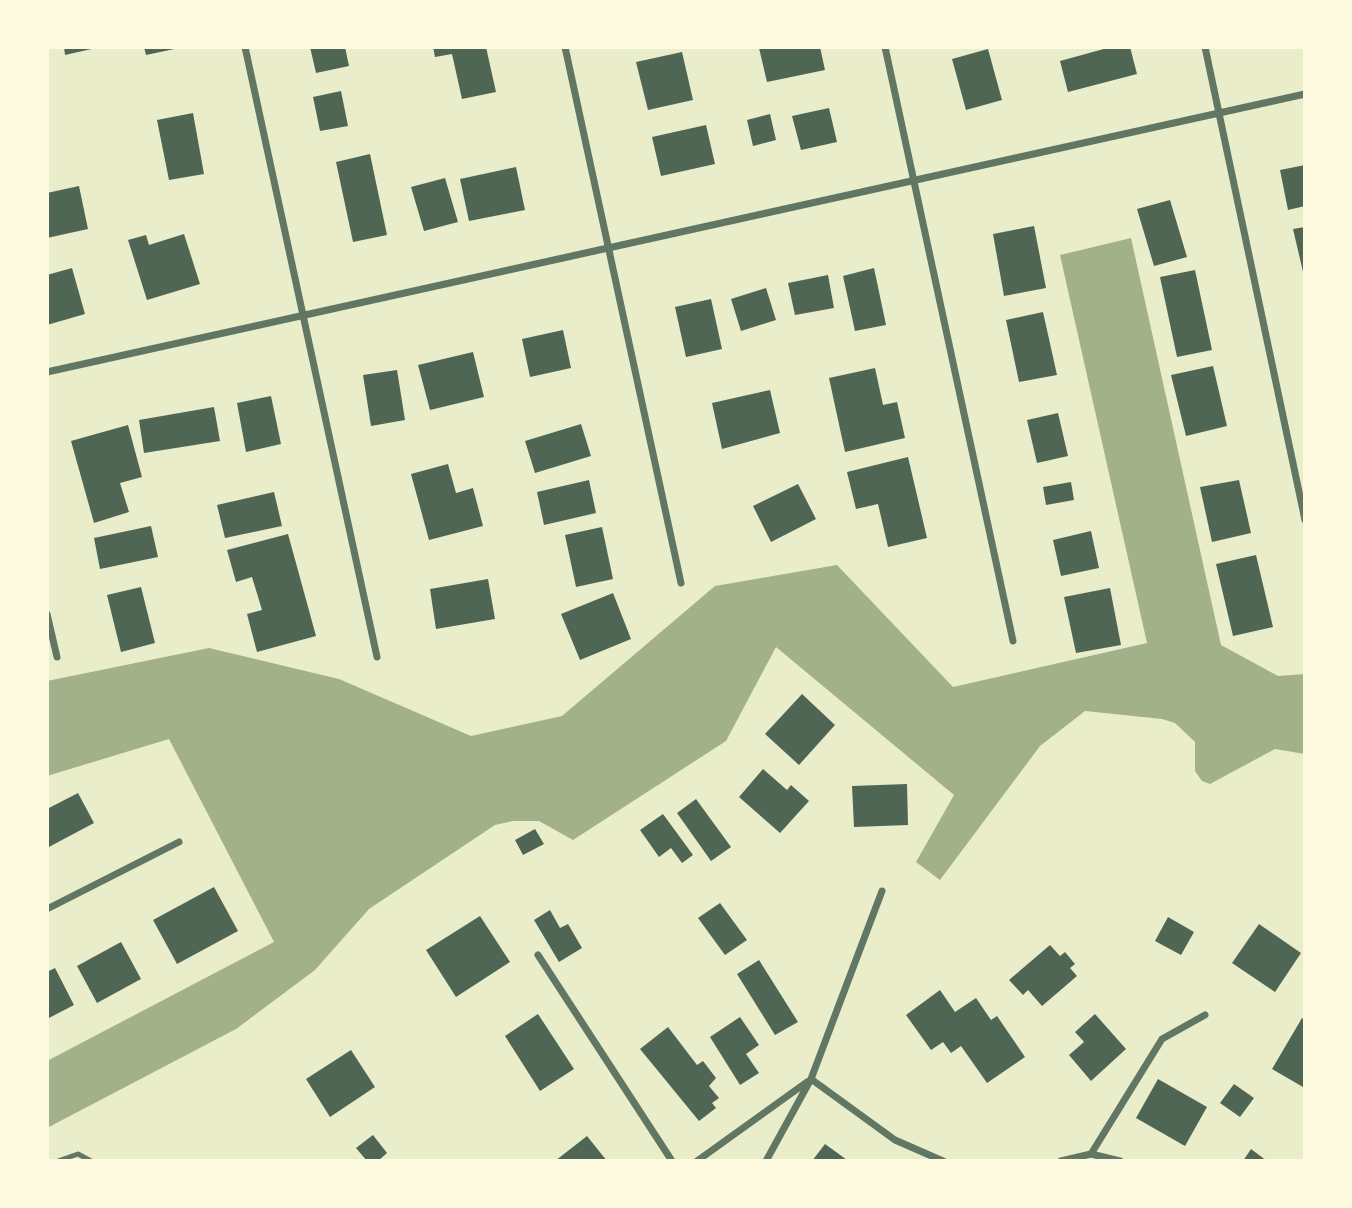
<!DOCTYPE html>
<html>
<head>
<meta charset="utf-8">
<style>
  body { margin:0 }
  #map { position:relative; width:1352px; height:1208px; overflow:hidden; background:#e9edc9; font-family:"PT Sans",sans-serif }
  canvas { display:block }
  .frame { position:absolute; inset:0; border:49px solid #fefae0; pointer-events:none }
</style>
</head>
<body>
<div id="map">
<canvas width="1352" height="1208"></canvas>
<div class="frame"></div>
</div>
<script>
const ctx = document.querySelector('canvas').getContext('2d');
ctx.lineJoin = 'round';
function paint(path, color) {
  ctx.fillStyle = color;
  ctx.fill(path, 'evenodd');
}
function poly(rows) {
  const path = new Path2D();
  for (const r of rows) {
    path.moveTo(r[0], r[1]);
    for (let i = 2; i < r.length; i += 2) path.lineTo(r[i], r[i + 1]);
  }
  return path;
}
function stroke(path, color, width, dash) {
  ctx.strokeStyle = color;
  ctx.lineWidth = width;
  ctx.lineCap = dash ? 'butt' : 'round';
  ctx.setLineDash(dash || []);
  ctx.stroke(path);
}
const water = poly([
  [1131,238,1221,645,1278,676,1305,674,1305,754,1275,749,1210,784,1202,781,1195,771,1195,742,1175,723,1162,719,1085,711,1040,746,940,880,916,862,954,795,776,647,726,741,573,840,539,821,513,821,495,825,369,909,315,970,236,1029,47,1128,47,1061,274,942,169,739,47,776,47,681,209,648,339,679,471,736,562,716,715,586,837,565,953,687,1147,643,1060,255]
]);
const building = poly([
  [64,47,95,47,96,48,65,55],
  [144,47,179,47,179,48,146,55],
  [310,47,345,47,349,66,316,73],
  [433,47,486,47,496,92,462,99,452,54,435,57],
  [820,47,825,70,767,82,759,48],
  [1111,47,1130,47,1137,74,1068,92,1060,61],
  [988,49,1002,100,966,110,952,59],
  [682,52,693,100,648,110,636,62],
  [341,91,348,126,320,131,313,97],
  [829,108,837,142,801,150,792,116],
  [193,113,204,174,169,180,157,120],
  [770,114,776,140,753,146,747,120],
  [706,125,715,164,661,176,652,137],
  [370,154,387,235,353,242,336,162],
  [1305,165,1305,206,1288,210,1280,170],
  [516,167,525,210,469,221,460,179],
  [445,178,458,222,424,231,411,187],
  [79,186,88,229,47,238,47,193],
  [1170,200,1187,257,1154,266,1137,209],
  [1034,226,1046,288,1004,296,993,234],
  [1305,227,1305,276,1304,276,1293,229],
  [184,234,200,284,147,300,128,240,146,235,149,245],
  [72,268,85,314,47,325,47,275],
  [874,268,886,325,855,331,843,276],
  [1195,270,1212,350,1177,357,1160,277],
  [828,275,834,308,795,315,788,283],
  [766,288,776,320,741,331,731,299],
  [711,299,722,349,686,357,675,307],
  [1043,312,1057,375,1019,382,1006,320],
  [563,330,571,368,530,377,522,339],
  [473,352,484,397,430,410,418,365],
  [1213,366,1227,426,1186,436,1171,375],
  [875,368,883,405,897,402,905,438,845,452,829,378],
  [397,370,405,420,371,426,363,375],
  [770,390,780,433,722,449,712,403],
  [271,396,281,444,246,452,237,403],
  [214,407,220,441,144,453,139,420],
  [1058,413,1068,456,1037,463,1027,420],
  [581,424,591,456,535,473,525,441],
  [128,425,142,477,120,483,129,512,94,523,71,441],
  [908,457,927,538,888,547,878,504,856,509,847,472],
  [448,464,456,493,473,488,483,526,429,540,411,474],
  [589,480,596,513,544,525,537,492],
  [1239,480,1251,533,1212,542,1200,487],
  [1071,482,1074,500,1046,505,1043,487],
  [798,484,816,519,771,542,753,506],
  [274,492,282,526,225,538,217,505],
  [151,526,158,557,100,569,94,538],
  [602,527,613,579,576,587,565,535],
  [1091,531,1099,568,1061,576,1053,540],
  [288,534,316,636,257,652,247,614,262,610,252,577,236,582,227,550],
  [1256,555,1273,627,1233,636,1216,564],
  [488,579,495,619,436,629,430,589],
  [141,587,155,643,121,652,107,595],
  [1110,588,1121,645,1076,653,1064,597],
  [613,593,631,639,580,660,561,614],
  [802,694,835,725,799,765,765,734],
  [763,769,787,790,791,785,809,801,780,833,739,797],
  [907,784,908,825,854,827,852,786],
  [78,793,94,823,47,848,47,809],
  [696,799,731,847,711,861,677,813],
  [663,814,693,855,682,863,671,848,659,857,640,830],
  [535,829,544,844,523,855,515,840],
  [214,887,238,931,177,964,153,920],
  [720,903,747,940,725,955,698,918],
  [550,910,560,928,568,924,582,948,559,962,534,920],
  [480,916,510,962,456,997,426,950],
  [1168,917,1194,932,1181,955,1155,941],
  [1259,924,1301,953,1275,992,1232,963],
  [121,942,141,979,97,1003,77,966],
  [1050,945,1060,956,1065,952,1075,964,1070,968,1077,976,1042,1006,1028,990,1023,995,1009,980],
  [759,960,798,1022,775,1035,737,974],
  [55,968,74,1005,47,1019,47,972],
  [940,990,955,1012,976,998,991,1020,997,1016,1025,1057,987,1083,961,1046,951,1053,943,1042,931,1050,906,1015],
  [538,1014,574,1069,540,1091,505,1036],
  [1095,1014,1126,1049,1091,1081,1069,1055,1084,1042,1075,1032],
  [740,1017,759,1045,746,1054,759,1073,740,1085,710,1037],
  [1302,1018,1305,1020,1303,1087,1272,1069],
  [668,1027,697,1065,703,1061,716,1078,709,1086,719,1098,712,1103,716,1108,699,1121,640,1049],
  [351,1050,375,1087,330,1117,306,1079],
  [1158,1079,1207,1107,1185,1146,1136,1118],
  [1234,1084,1254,1098,1240,1117,1220,1103],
  [373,1135,387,1153,378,1161,367,1161,356,1148],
  [587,1136,607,1161,555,1161],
  [825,1144,843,1157,848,1161,812,1161],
  [1251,1149,1267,1161,1243,1161]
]);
const service = poly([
  [58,1161,78,1154,91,1161]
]);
const minor = poly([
  [245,47,377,657],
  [565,47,681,583],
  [885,47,1013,641],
  [1205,47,1305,520],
  [47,372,1305,94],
  [47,614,57,657],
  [47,909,179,842],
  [538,955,672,1161],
  [811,1079,895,1140,943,1161],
  [1091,1154,1162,1039,1205,1015],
  [697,1161,807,1082],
  [766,1161,811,1079,882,891],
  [1061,1161,1091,1154,1120,1161]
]);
paint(water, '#a3b18a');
paint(building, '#4f6655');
stroke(service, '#617663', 5);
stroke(minor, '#617663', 7);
</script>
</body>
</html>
